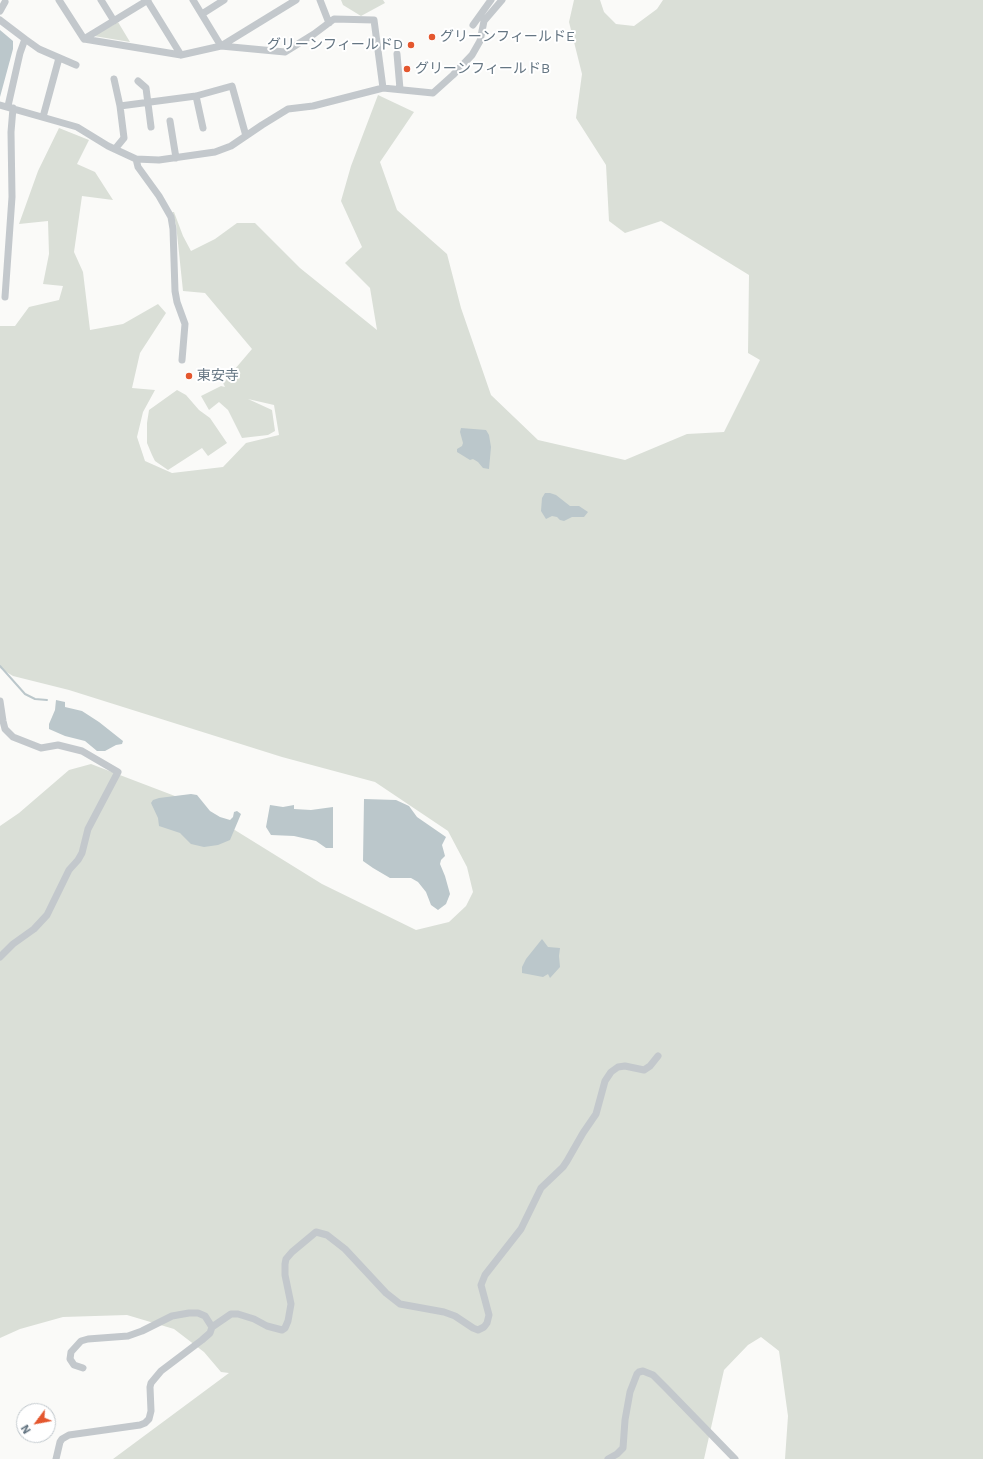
<!DOCTYPE html>
<html>
<head>
<meta charset="utf-8">
<style>
  body { margin:0 }
  #map { position:relative; width:983px; height:1459px; overflow:hidden; background:#fafaf8; font-family:"Work Sans",sans-serif }
  canvas { display:block }
  .north { position:absolute; left:16px; top:1403px; width:40px; height:40px; box-sizing:border-box; background:#fff; border:1px solid #c1c8cd; border-radius:50%; rotate:238deg; font-size:11px; font-weight:700; line-height:16px; text-align:center; color:#657683 }
  .north::after { content:''; display:block; margin:auto; width:14px; height:18px; background:#e4572e; clip-path:polygon(50% 0,100% 100%,50% 72%,0 100%) }
</style>
</head>
<body>
<div id="map">
<canvas width="983" height="1459"></canvas>
<div class="north">N</div>
</div>
<script>
const ctx = document.querySelector('canvas').getContext('2d');
ctx.lineJoin = 'round';
function paint(path, color) {
  ctx.fillStyle = color;
  ctx.fill(path, 'evenodd');
}
function poly(rows) {
  const path = new Path2D();
  for (const r of rows) {
    path.moveTo(r[0], r[1]);
    for (let i = 2; i < r.length; i += 2) path.lineTo(r[i], r[i + 1]);
  }
  return path;
}
function stroke(path, color, width, dash) {
  ctx.strokeStyle = color;
  ctx.lineWidth = width;
  ctx.lineCap = dash ? 'butt' : 'round';
  ctx.setLineDash(dash || []);
  ctx.stroke(path);
}
function drawText(font, color, halo, rows, align = 'center') {
  ctx.font = font + ' "Work Sans","Noto Sans JP",sans-serif';
  ctx.lineWidth = 4;
  ctx.setLineDash([]);
  ctx.textBaseline = 'middle';
  ctx.strokeStyle = halo;
  ctx.fillStyle = color;
  for (const [text, x, y, turn = 0] of rows) {
    ctx.save();
    ctx.translate(x, y);
    ctx.rotate((+turn || 0) * Math.PI / 180);
    ctx.textAlign = isNaN(turn) ? turn : align;
    if (halo) ctx.strokeText(text, 0, 0);
    ctx.fillText(text, 0, 0);
    ctx.restore();
  }
}
const green = poly([
  [341,0,383,0,385,3,361,16,343,5],
  [574,0,600,0,604,12,616,24,634,26,657,9,663,0,983,0,983,1459,785,1459,788,1416,779,1351,761,1337,748,1345,724,1370,704,1459,113,1459,229,1373,221,1372,204,1352,174,1329,127,1315,63,1317,20,1329,0,1338,0,826,19,813,69,770,91,764,188,801,322,884,416,930,449,922,466,906,473,892,467,867,448,831,375,782,282,757,69,690,13,676,0,668,0,326,15,326,29,307,59,300,63,286,43,284,49,254,48,221,19,224,38,171,59,128,89,140,77,164,95,172,113,200,82,196,74,252,83,272,90,330,123,324,158,304,166,313,140,353,132,388,155,390,143,412,137,437,145,461,172,473,223,467,246,443,279,435,274,405,248,399,272,410,275,431,268,435,242,438,228,410,219,402,209,410,201,396,221,386,225,387,223,383,252,349,205,293,183,291,176,224,172,212,174,212,183,236,191,251,215,239,237,223,255,223,300,268,377,330,370,288,345,263,362,247,341,201,351,166,378,95,414,112,380,162,397,210,447,254,461,308,491,395,538,440,625,460,687,434,724,432,760,360,748,353,749,275,661,221,625,233,609,221,606,165,576,118,582,74,569,22],
  [118,22,130,42,94,36],
  [177,390,186,395,199,410,210,418,227,443,208,456,202,448,168,470,155,461,152,455,147,443,147,423,149,410]
]);
const water = poly([
  [0,30,13,41,13,49,0,97],
  [461,428,486,430,489,435,491,447,489,469,483,468,478,462,473,459,470,460,457,452,457,449,462,446,463,443,460,432],
  [545,493,550,493,556,495,570,506,579,506,588,512,584,517,572,517,564,521,560,520,557,517,552,516,546,519,541,511,542,498],
  [56,700,65,702,65,707,82,711,99,722,123,741,122,744,116,745,105,751,97,751,85,741,65,736,49,729,49,724,55,710],
  [191,794,197,795,210,811,220,817,230,820,233,817,234,812,237,811,241,814,230,840,218,845,204,847,191,844,180,833,159,826,158,818,151,803,153,800,159,798],
  [364,799,396,800,409,806,417,817,446,837,442,845,445,856,441,860,440,864,445,876,450,894,446,904,438,910,431,905,426,892,418,882,411,878,390,878,373,868,363,861],
  [270,805,283,807,294,805,294,809,311,810,333,807,333,848,326,848,316,841,294,836,271,835,266,827],
  [542,939,548,947,560,948,559,956,560,967,550,978,548,974,543,977,522,973,522,967,526,959]
]);
const stream = poly([
  [0,666,25,694,35,699,47,700]
]);
const minor = poly([
  [59,0,84,39,181,55,221,46,285,52,314,34,334,19,374,20,383,88],
  [101,0,114,21],
  [147,0,181,55],
  [193,0,221,46],
  [320,0,329,23],
  [0,11,5,2],
  [202,14,224,0],
  [0,20,25,39,20,53,8,106],
  [473,25,491,0],
  [25,39,39,49,76,65],
  [84,39,148,0],
  [221,46,296,0],
  [397,54,400,89],
  [114,79,120,106,124,138,115,149],
  [138,81,146,88,151,127],
  [196,96,203,128],
  [0,105,77,127,108,146,136,159,159,160,215,152,231,146,262,125,288,109,313,106,383,88,433,93,453,75,472,55,480,41,484,21,502,0],
  [120,106,196,96,232,86,246,136],
  [43,117,59,58],
  [170,121,176,158],
  [136,159,138,167,159,196,171,217,173,229,175,291,177,302,185,324,182,360],
  [5,297,12,197,11,132,13,108],
  [0,701,3,721,5,729,13,737,41,748,58,745,82,751,118,772,88,829,82,853,78,860,69,870,47,915,34,929,13,944,0,957],
  [83,1368,74,1365,70,1359,71,1352,81,1341,88,1339,128,1336,142,1331,172,1316,189,1313,198,1313,205,1316,212,1327],
  [56,1459,60,1442,62,1439,69,1435,140,1425,145,1423,149,1419,151,1411,150,1387,151,1383,161,1371,202,1340,210,1333,212,1327,231,1314,238,1314,254,1319,267,1326,282,1330,285,1328,288,1321,291,1304,285,1275,285,1264,286,1259,292,1252,316,1232,327,1235,345,1249,386,1293,400,1304,444,1312,455,1316,473,1328,478,1330,484,1327,487,1323,489,1315,481,1285,485,1275,521,1229,541,1188,563,1167,567,1161,583,1133,596,1114,605,1081,611,1072,618,1067,625,1066,644,1070,650,1066,658,1056],
  [608,1459,617,1454,623,1448,625,1420,630,1392,637,1374,639,1372,643,1371,653,1375,666,1388,735,1459]
]);
const markers = [
  [432,37,4,"#e4572e"],
  [411,45,4,"#e4572e"],
  [407,69,4,"#e4572e"],
  [189,376,4,"#e4572e"]
];
const poiNames = [
  ["グリーンフィールドE",440,37],
  ["グリーンフィールドD",403,45,"right"],
  ["グリーンフィールドB",415,69],
  ["東安寺",197,376]
];
paint(green, '#dadfd7');
paint(water, '#bbc7cb');
stroke(stream, '#bbc7cb', 2);
stroke(minor, '#c3c8cc', 7);
for (const [x, y, r, color] of markers) {
  const dot = new Path2D();
  dot.arc(x, y, r, 0, 2 * Math.PI);
  ctx.fillStyle = color;
  ctx.fill(dot);
  stroke(dot, '#fff', 1.5);
}
drawText('14px', '#657683', '#fff', poiNames, 'left');
</script>
</body>
</html>
